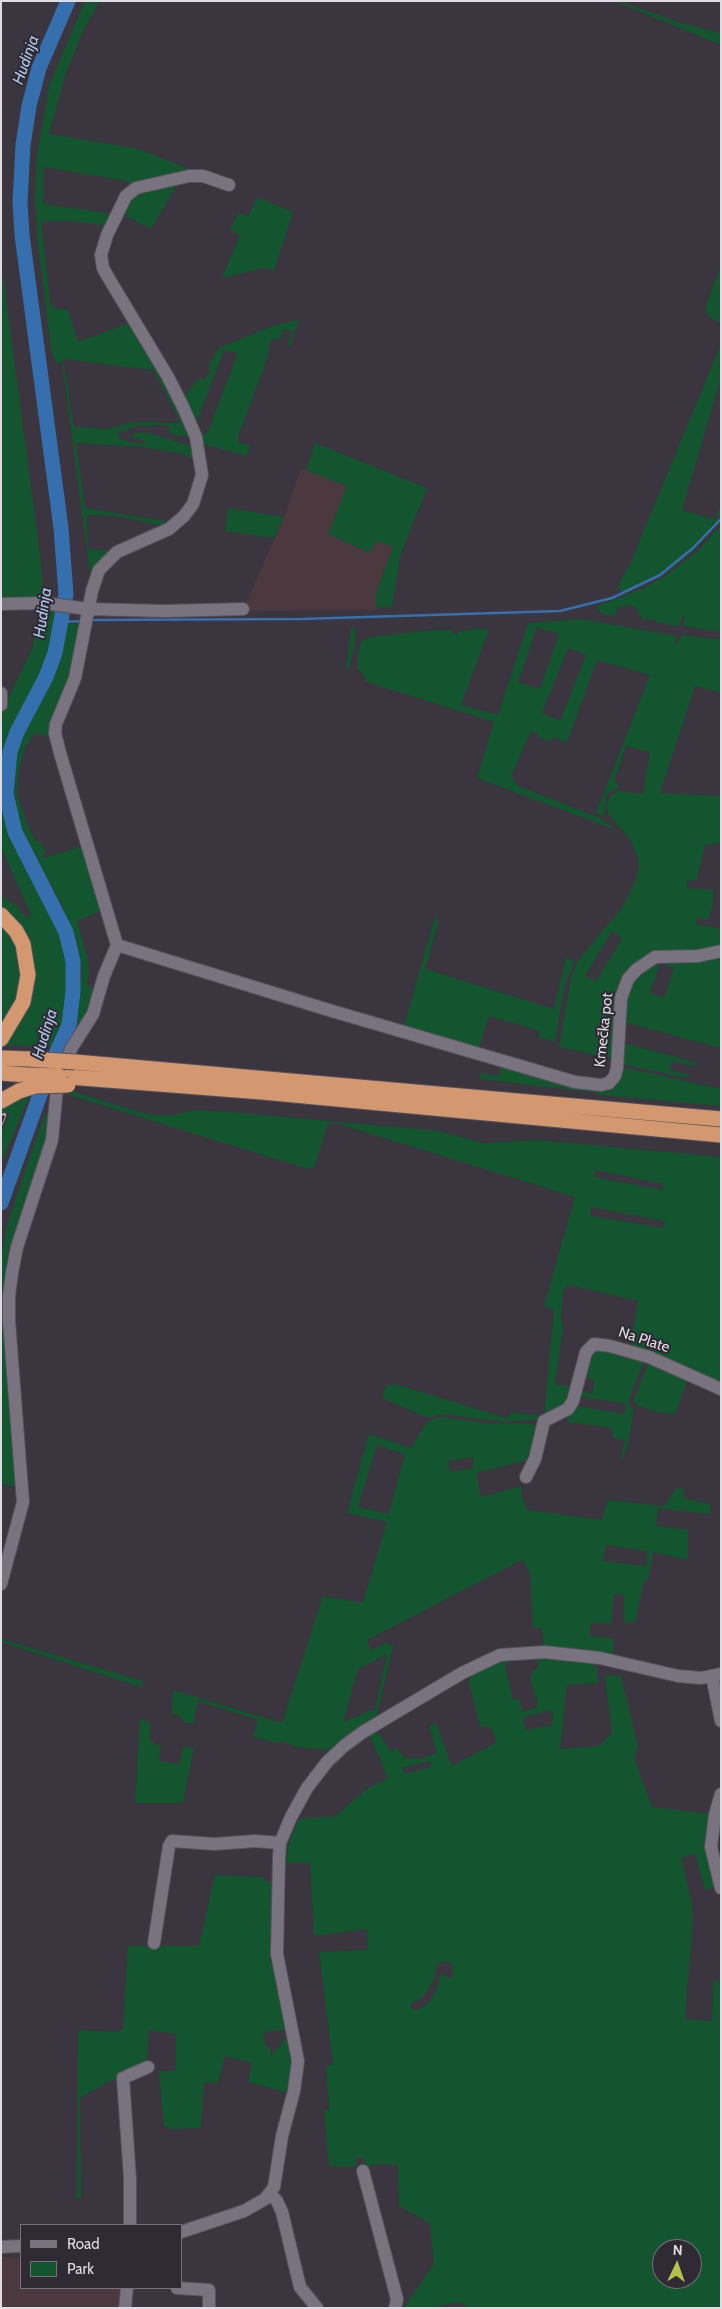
<!DOCTYPE html>
<html>
<head>
<meta charset="utf-8">
<style>
  body { margin:0 }
  #map { position:relative; width:722px; height:2309px; overflow:hidden; background:#3a353f; font-family:Cabin,sans-serif }
  canvas { display:block }
  .frame { position:absolute; inset:0; border:2px solid #dedbe2; pointer-events:none }
  .legend { position:absolute; left:20px; top:2224px; width:162px; height:65px; box-sizing:border-box; background:#302a35; border:1px solid #76717a; margin:0; padding:6px 9px; list-style:none; font-size:15px; color:#dedbe2 }
  .legend li { display:flex; align-items:center; gap:10px; height:25px }
  .legend b { width:25px; border:1px solid #76717a }
  .north { position:absolute; left:652px; top:2239px; width:50px; height:50px; box-sizing:border-box; background:#302a35; border:1px solid #76717a; border-radius:50%; rotate:3deg; font-size:14px; font-weight:700; line-height:20px; text-align:center; color:#dedbe2 }
  .north::after { content:''; display:block; margin:auto; width:18px; height:22px; background:#b6c149; clip-path:polygon(50% 0,100% 100%,50% 72%,0 100%) }
</style>
</head>
<body>
<div id="map">
<canvas width="722" height="2309"></canvas>
<div class="frame"></div>
<ul class="legend">
<li><b style="height:6px;background:#79737f"></b>Road</li>
<li><b style="height:14px;background:#13552e"></b>Park</li>
</ul>
<div class="north">N</div>
</div>
<script>
const ctx = document.querySelector('canvas').getContext('2d');
ctx.lineJoin = 'round';
function paint(path, color) {
  ctx.fillStyle = color;
  ctx.fill(path, 'evenodd');
}
function poly(rows) {
  const path = new Path2D();
  for (const r of rows) {
    path.moveTo(r[0], r[1]);
    for (let i = 2; i < r.length; i += 2) path.lineTo(r[i], r[i + 1]);
  }
  return path;
}
function stroke(path, color, width, dash) {
  ctx.strokeStyle = color;
  ctx.lineWidth = width;
  ctx.lineCap = dash ? 'butt' : 'round';
  ctx.setLineDash(dash || []);
  ctx.stroke(path);
}
function drawText(font, color, halo, rows, align = 'center') {
  ctx.font = font + ' Cabin,sans-serif';
  ctx.lineWidth = 4;
  ctx.setLineDash([]);
  ctx.textBaseline = 'middle';
  ctx.strokeStyle = halo;
  ctx.fillStyle = color;
  for (const [text, x, y, turn = 0] of rows) {
    ctx.save();
    ctx.translate(x, y);
    ctx.rotate((+turn || 0) * Math.PI / 180);
    ctx.textAlign = isNaN(turn) ? turn : align;
    if (halo) ctx.strokeText(text, 0, 0);
    ctx.fillText(text, 0, 0);
    ctx.restore();
  }
}
const industrial = poly([
  [301,468,347,486,329,534,370,553,376,541,393,547,376,593,377,610,243,611,243,604,247,601,284,517],
  [1,2257,21,2258,21,2288,124,2288,122,2308,1,2308]
]);
const green = poly([
  [85,1,100,1,84,29,66,73,49,134,139,149,201,174,156,180,136,186,125,194,129,185,127,181,43,167,43,204,114,214,109,226,71,221,41,221,50,304,54,308,68,310,78,342,132,322,165,377,191,432,187,436,179,436,169,433,171,431,166,425,154,425,151,427,141,425,119,432,118,436,122,440,141,444,146,442,132,437,133,433,149,433,191,446,197,452,199,466,199,479,194,498,183,514,169,527,116,516,87,515,88,549,112,551,96,571,91,581,62,362,56,363,51,350,49,333,38,244,35,200,37,154,50,83],
  [63,359,153,370,181,423,134,422,107,429,74,427],
  [76,443,142,447,185,454,194,461,196,472,195,484,189,500,178,515,172,520,165,521,85,508],
  [614,1,620,1,681,23,721,33,721,45],
  [180,180,151,229,121,213,130,195],
  [257,197,293,212,274,271,264,268,222,278,240,235,230,230,238,212,248,217],
  [1,262,40,554,43,586,40,602,1,602],
  [721,265,721,323,709,317,705,308],
  [299,320,290,347,287,344,293,332,284,329,279,340,271,339,266,362,238,437,238,442,251,446,246,456,200,443,181,400,199,378,204,380,210,372,209,364,219,348,275,325],
  [224,350,238,353,207,434,202,433,195,426],
  [721,344,721,378,682,510,716,520,721,502,721,520,692,552,664,574,630,591,619,590,617,587,620,585,619,583,630,564],
  [315,443,427,488,401,553,392,607,378,607,376,605,376,593,393,547,376,541,370,553,328,534,347,486,306,470],
  [228,508,264,514,284,517,274,538,225,531],
  [721,525,721,632,683,626,685,614,682,617,679,626,668,625,649,619,644,621,635,607,631,605,618,607,615,615,605,615,595,607,644,588,667,575,698,551],
  [39,609,58,611,51,650,43,675,7,737,1,763,1,714,33,647],
  [582,619,677,636,674,644,677,644,682,635,716,639,721,638,721,693,695,686,660,793,721,796,721,843,705,845,697,880,688,881,687,888,714,890,712,908,707,920,697,917,696,924,721,929,721,949,633,969,615,1059,559,1047,572,973,578,961,623,906,636,880,639,865,637,855,630,839,608,814,607,804,611,795,618,791,643,794,650,752,626,746,614,782,618,784,618,788,609,792,606,797,604,816,596,813,650,675,597,660,567,743,553,737,550,742,538,737,538,733,531,731,511,776,518,786,600,818,619,831,477,778,494,722,364,681,367,678,357,669,359,648,362,641,370,637,433,630,451,630,457,635,459,632,476,628,489,629,461,705,498,715,528,623],
  [537,627,559,634,540,689,518,682],
  [568,648,586,655,560,721,542,713],
  [612,931,622,939,596,981,585,976],
  [82,623,79,641,53,737,34,733,25,748,18,774,17,795,28,826,36,841,40,841,46,852,43,855,44,858,86,845,103,910,77,921,87,956,89,971,87,985,96,990,92,1003,70,1047,65,1046,75,1018,80,993,82,969,79,953,75,936,63,908,18,821,13,805,11,784,15,752,21,736,52,680,61,655,68,624],
  [351,628,355,628,356,635,351,662,349,668,346,670],
  [1,805,10,832,22,859,52,912,65,948,67,966,70,973,70,989,65,1022,54,1047,5,1045,19,1022,27,1004,11,915,1,907,1,895,18,907,26,918,31,915,1,847],
  [435,917,439,920,425,969,554,1009,566,957,574,961,565,984,555,1042,538,1037,540,1031,489,1016,478,1051,403,1029],
  [1,923,12,935,16,947,22,974,16,999,1,1023],
  [721,954,721,1048,624,1022,623,1043,699,1063,695,1066,672,1061,670,1070,690,1075,687,1078,622,1064,620,1059,622,1007,628,986,638,971,655,961,698,959],
  [660,963,674,968,664,998,650,993],
  [500,1064,591,1089,622,1069,626,1068,721,1089,721,1106,599,1095,598,1093,480,1079,480,1073,500,1076],
  [50,1090,50,1130,12,1257,20,1486,11,1486,1,1484,1,1260,6,1229,26,1168,45,1114,48,1112],
  [71,1091,150,1115,175,1115,196,1110,230,1112,439,1131,484,1143,537,1140,721,1157,721,1387,630,1349,638,1301,568,1285,563,1291,561,1319,563,1328,555,1384,574,1388,567,1407,545,1419,504,1422,442,1414,429,1418,382,1398,386,1386,395,1384,507,1418,511,1412,544,1416,554,1310,544,1306,575,1197,336,1123,328,1124,314,1168,308,1169,69,1095],
  [595,1170,663,1184,663,1190,594,1177],
  [591,1207,665,1221,664,1228,590,1216],
  [33,1093,27,1101,1,1164,1,1134,10,1113,2,1112,1,1114,1,1106],
  [593,1347,644,1361,629,1399,629,1405,634,1410,628,1444,622,1461,621,1456,625,1440,613,1438,612,1428,568,1422,567,1419,578,1390,592,1394,595,1381,582,1375],
  [579,1396,626,1404,625,1414,576,1406],
  [649,1362,689,1377,675,1414,657,1412,639,1406,633,1401],
  [441,1417,490,1424,531,1424,539,1426,532,1459,476,1473,481,1497,523,1486,521,1493,527,1510,602,1520,608,1500,664,1506,677,1488,684,1489,683,1498,710,1504,710,1514,658,1508,656,1526,688,1530,688,1560,653,1552,648,1580,644,1580,635,1623,624,1621,624,1595,614,1594,611,1624,590,1623,590,1636,614,1638,613,1656,544,1647,542,1628,533,1628,530,1572,522,1560,367,1640,371,1651,387,1642,389,1646,394,1643,376,1719,332,1750,294,1747,290,1744,281,1741,278,1743,253,1737,258,1720,198,1701,193,1721,196,1724,185,1723,179,1715,172,1713,173,1690,282,1723,323,1596,363,1603,387,1522,347,1513,369,1434,411,1448,425,1425,431,1420],
  [377,1445,405,1454,389,1514,358,1507],
  [473,1457,473,1468,450,1472,448,1461],
  [606,1545,648,1551,646,1566,603,1561],
  [387,1654,375,1709,343,1722,358,1669],
  [1,1639,143,1681,143,1686,134,1685,1,1642],
  [507,1658,508,1663,505,1665,513,1700,519,1699,523,1712,537,1707,537,1701,530,1680,533,1670,537,1670,539,1658,586,1662,597,1667,598,1683,567,1685,560,1749,599,1746,612,1733,605,1675,621,1676,638,1747,635,1753,635,1760,652,1807,712,1814,716,1883,714,1887,709,1890,705,1889,695,1853,681,1858,691,1900,693,1919,685,2019,712,2021,713,1981,721,1980,721,2308,470,2308,459,2302,430,2308,407,2308,405,2306,434,2264,430,2223,399,2206,398,2165,380,2164,364,2167,365,2158,355,2158,357,2167,329,2166,324,2111,329,2109,326,2066,333,2064,319,1952,368,1950,367,1929,314,1936,310,1863,285,1863,291,1836,299,1819,336,1816,365,1790,388,1778,369,1734,377,1730,390,1751,397,1748,405,1759,409,1757,419,1759,437,1753,429,1726,436,1723,452,1766,497,1742,490,1727,480,1726,469,1683,471,1674],
  [553,1710,552,1725,526,1730,523,1717],
  [430,1761,431,1767,405,1774,402,1768],
  [446,1961,452,1964,453,1976,450,1979,442,1973,439,1977,440,1980,434,1995,427,2004,415,2011,413,2010,410,2004,423,1997,434,1980,437,1964],
  [662,2249,692,2249,692,2279,662,2279],
  [140,1718,151,1723,149,1740,153,1741,154,1744,161,1745,159,1761,180,1764,183,1746,194,1748,183,1803,135,1803],
  [215,1875,264,1877,265,1882,272,1882,271,1956,275,1979,287,2027,285,2030,266,2031,263,2037,266,2046,270,2047,271,2056,275,2050,280,2047,282,2042,288,2037,294,2063,289,2091,284,2092,248,2082,252,2063,225,2056,218,2083,204,2082,201,2128,170,2129,168,2127,164,2127,159,2073,160,2071,176,2070,176,2034,149,2030,146,2064,120,2081,112,2080,80,2098,81,2198,75,2198,77,2190,78,2030,119,2032,123,2029,128,1946,199,1946]
]);
const stream = poly([
  [91,620,301,619,560,611,612,598,660,575,693,548,721,519],
  [62,622,83,621]
]);
const river = poly([
  [1,1203,50,1067,69,1025,73,992,73,961,66,932,15,832,6,794,10,752,17,732,46,677,55,653,66,594,61,528,22,235,20,202,23,145,29,106,39,68,68,1]
]);
const minor = poly([
  [1,604,44,603,88,609,165,611,243,609],
  [1,693,1,705],
  [117,945,60,753,55,733,56,724,75,678,92,591,99,570,117,552,169,529,184,516,193,504,202,475,196,437,184,409,168,377,108,277,103,268,101,255,107,235,126,196,136,188,189,176,203,176,229,185],
  [526,1477,535,1459,544,1421,568,1409,573,1401,586,1352,594,1344,610,1346,649,1357,721,1389],
  [1,1584,23,1502,9,1321,9,1296,12,1273,17,1247,52,1140,57,1088,71,1049,93,1014,104,976,117,945,332,1011,575,1082,601,1085,609,1083,615,1076,617,1068,621,998,628,979,636,970,655,957,698,956,721,951],
  [712,1676,721,1721],
  [721,1794,715,1815,711,1847,721,1888],
  [154,1943,169,1846,172,1841,215,1844,255,1841,280,1843],
  [363,2171,397,2299,395,2308],
  [270,2194,277,2201,282,2212,300,2287,317,2308],
  [130,2225,130,2179,123,2078,148,2067],
  [181,2232,244,2211,265,2199,274,2187,282,2136,294,2091,298,2061,277,1954,279,1857,280,1843,291,1817,307,1788,327,1762,344,1746,363,1732,462,1673,500,1655,544,1652,600,1658,678,1676,701,1678,721,1674],
  [1,2247,21,2246],
  [177,2288,209,2290,209,2308],
  [125,2308,127,2288]
]);
const highway = poly([
  [1,915,16,931,23,944,28,975,23,1002,1,1039],
  [1,1058,28,1059],
  [75,1062,721,1119],
  [1,1073,26,1075],
  [69,1077,262,1092,721,1135],
  [1,1101,19,1091]
]);
const rail = poly([
  [1,1123,4,1115]
]);
const highwayBridge = poly([
  [28,1059,75,1062],
  [26,1075,59,1076],
  [19,1091,35,1086,68,1085]
]);
const streetNames = [
  ["Kmečka pot",604,1030,-84],
  ["Na Plate",644,1340,18]
];
const waterNames = [
  ["Hudinja",26,60,-71],
  ["Hudinja",43,613,-82],
  ["Hudinja",45,1034,-73]
];
paint(industrial, '#4c3940');
paint(green, '#13552e');
stroke(stream, '#366fae', 2.5);
stroke(river, '#366fae', 15);
stroke(minor, '#56515b', 14);
stroke(highway, '#56515b', 17);
stroke(minor, '#79737f', 12);
stroke(highway, '#d3986f', 15);
stroke(rail, '#aba7af', 4.5);
stroke(rail, '#302a35', 2.5, [8]);
stroke(highwayBridge, '#56515b', 17, []);
stroke(highwayBridge, '#d3986f', 15);
drawText('15px', '#dedbe2', '#302a35', streetNames);
drawText('italic 16px', '#adcaed', '#302a35', waterNames);
</script>
</body>
</html>
